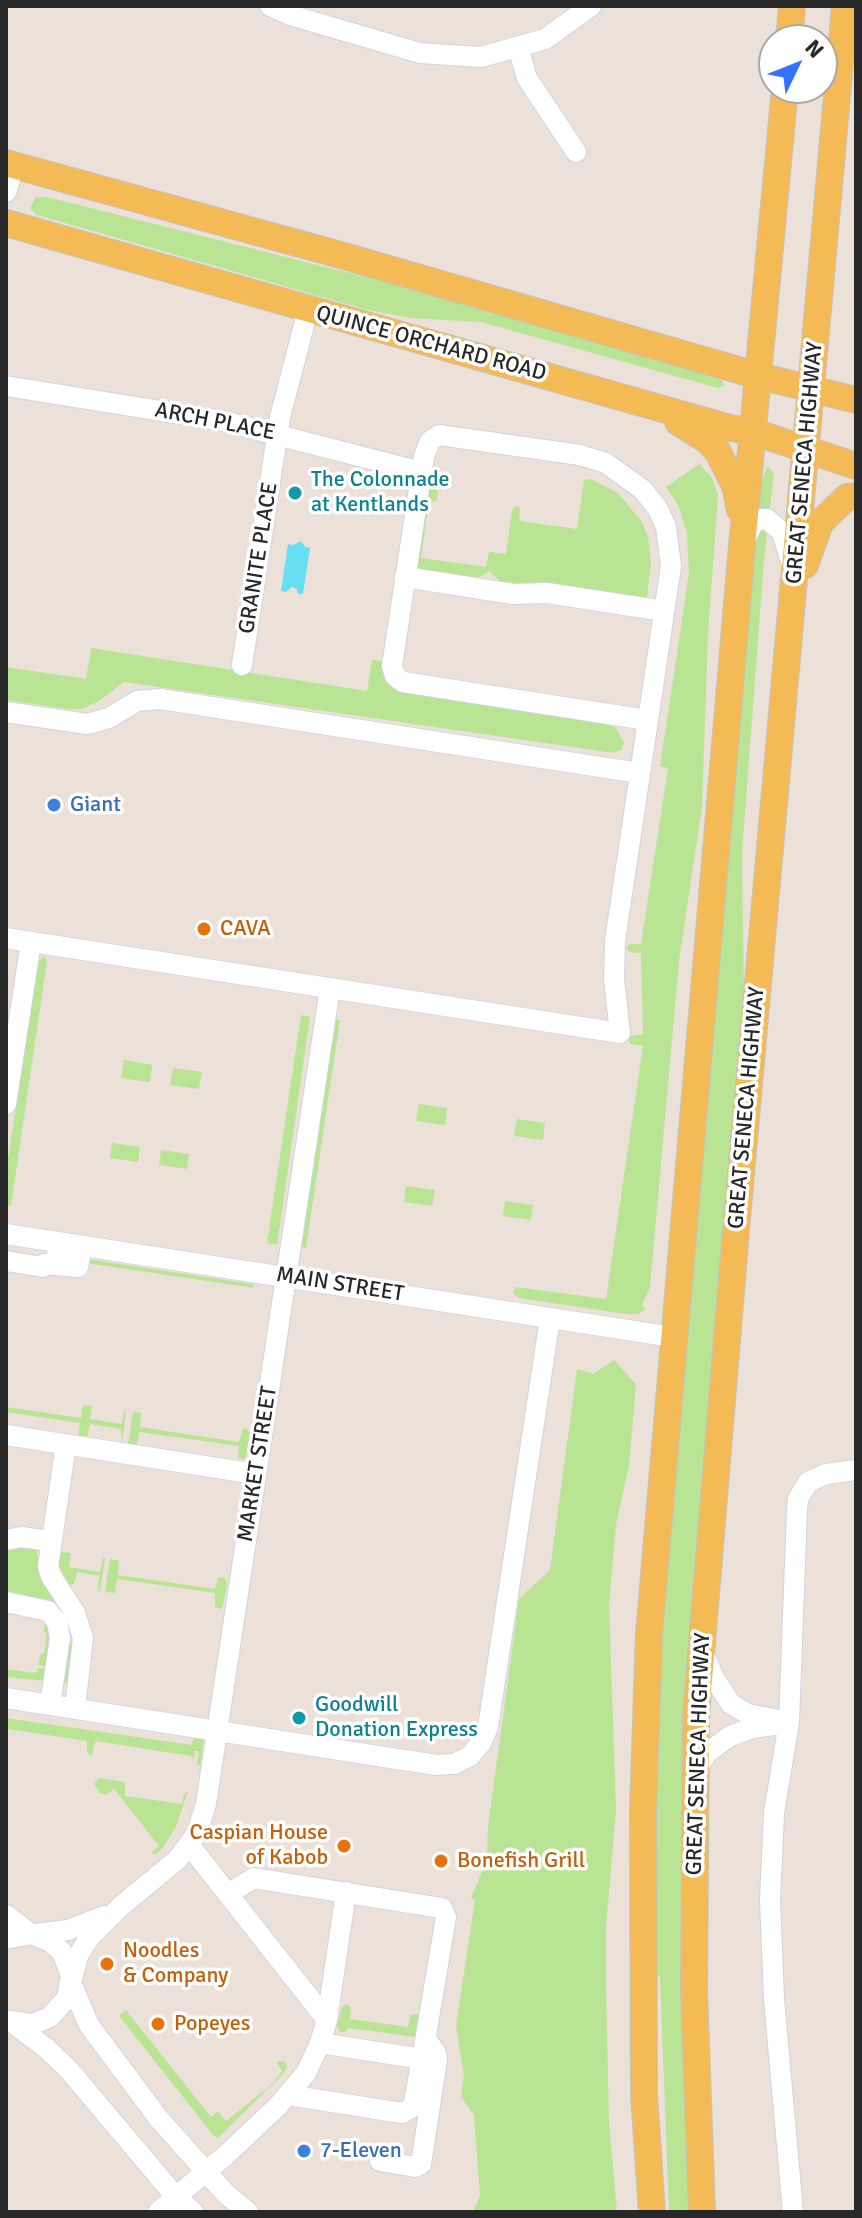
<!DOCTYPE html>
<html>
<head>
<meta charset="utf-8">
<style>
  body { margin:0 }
  #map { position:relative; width:862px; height:2218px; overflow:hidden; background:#ebe1d9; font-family:Signika,sans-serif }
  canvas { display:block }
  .frame { position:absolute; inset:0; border:8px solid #282828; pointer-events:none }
  .north { position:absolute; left:758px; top:24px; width:80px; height:80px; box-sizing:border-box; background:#fff; border:2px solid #a9a9a9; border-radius:50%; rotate:47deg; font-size:22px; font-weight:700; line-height:32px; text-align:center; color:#282828 }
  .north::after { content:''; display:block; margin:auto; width:28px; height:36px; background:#3273fe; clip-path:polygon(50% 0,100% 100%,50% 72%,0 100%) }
</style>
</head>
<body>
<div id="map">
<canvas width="862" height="2218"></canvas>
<div class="frame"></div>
<div class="north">N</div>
</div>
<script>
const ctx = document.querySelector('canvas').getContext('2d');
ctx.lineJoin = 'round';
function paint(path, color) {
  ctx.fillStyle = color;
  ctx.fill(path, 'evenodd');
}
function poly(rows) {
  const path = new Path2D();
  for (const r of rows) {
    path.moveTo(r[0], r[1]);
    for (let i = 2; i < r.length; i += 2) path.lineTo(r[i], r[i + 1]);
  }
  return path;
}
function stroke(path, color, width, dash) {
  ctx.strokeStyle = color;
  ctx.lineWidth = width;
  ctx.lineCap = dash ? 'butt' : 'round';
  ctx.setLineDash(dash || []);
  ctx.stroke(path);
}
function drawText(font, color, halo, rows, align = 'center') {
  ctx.font = font + ' Signika,sans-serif';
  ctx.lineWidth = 7;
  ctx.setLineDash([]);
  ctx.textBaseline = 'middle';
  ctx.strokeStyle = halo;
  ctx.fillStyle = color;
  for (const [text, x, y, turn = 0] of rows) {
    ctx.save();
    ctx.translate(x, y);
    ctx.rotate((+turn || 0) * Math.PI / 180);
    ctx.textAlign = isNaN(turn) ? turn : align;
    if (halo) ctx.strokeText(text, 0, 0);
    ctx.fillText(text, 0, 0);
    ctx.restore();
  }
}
const green = poly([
  [36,197,47,197,381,281,703,372,723,381,724,386,718,388,481,322,411,318,368,310,37,215,30,208],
  [699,464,712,478,718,495,708,633,702,807,679,961,650,1287,642,1305,645,1310,638,1314,625,1314,519,1298,513,1293,515,1287,606,1299,643,1046,631,1044,628,1040,631,1036,643,1034,641,953,630,952,626,948,630,944,641,944,668,768,660,766,689,574,687,533,678,505,666,487],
  [768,467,774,473,764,560,742,852,744,994,718,1322,692,2212,669,2212,660,1977,653,1974,657,1715,665,1577,759,490,766,469],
  [591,479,618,493,642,522,648,537,651,563,647,597,643,603,501,582,489,571,482,576,473,578,420,569,417,566,429,487,436,486,438,494,436,501,429,502,421,558,486,567,489,552,506,554,512,510,516,505,520,508,519,521,577,529,584,480],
  [91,648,367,691,372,660,384,661,391,685,401,691,605,722,616,728,624,743,621,750,614,753,124,682,99,701,82,709,68,709,6,700,6,667,86,679],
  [44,956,47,961,11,1205,7,1205,6,1173,37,964],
  [301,1015,310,1017,277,1245,267,1243],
  [335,1019,340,1020,306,1248,301,1247],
  [124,1060,152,1065,150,1082,121,1078],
  [173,1068,202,1072,199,1089,170,1085],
  [419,1104,447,1108,445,1125,416,1121],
  [517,1119,545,1123,543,1140,514,1136],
  [112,1143,140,1147,138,1162,110,1158],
  [161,1150,189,1154,187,1169,159,1165],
  [406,1186,435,1190,432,1206,404,1202],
  [505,1201,533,1205,531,1220,503,1216],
  [80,1258,252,1284,255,1288,79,1262],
  [614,1360,636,1384,629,1466,616,1524,609,1604,616,1810,606,1927,606,1987,609,2122,617,2212,473,2212,480,2196,474,2115,461,2097,464,2076,456,2026,475,1900,471,1898,487,1860,488,1827,519,1599,550,1570,577,1369,593,1374],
  [83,1405,92,1406,90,1419,122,1424,124,1410,126,1411,122,1443,121,1429,90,1424,87,1438,78,1437,80,1423,6,1412,6,1407,81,1418],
  [133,1412,141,1413,140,1427,239,1442,243,1429,246,1428,250,1433,246,1457,243,1460,238,1457,239,1446,139,1432,137,1445,128,1444],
  [37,1545,39,1575,65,1617,71,1635,71,1658,67,1682,64,1685,65,1633,6,1596,6,1548],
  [60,1552,71,1553,69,1567,100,1572,103,1558,105,1559,100,1591,98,1591,99,1576,77,1572,74,1584,69,1585,58,1563],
  [110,1559,119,1561,118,1575,215,1589,218,1578,224,1577,227,1583,223,1606,220,1609,215,1607,215,1593,117,1579,115,1593,105,1592],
  [6,1607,44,1614,53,1623,56,1635,52,1643,54,1644,49,1675,44,1681,6,1677,6,1669,36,1673,38,1668,46,1669,46,1666,38,1665,40,1655,44,1653,47,1634,44,1631,45,1618,6,1613],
  [6,1718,192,1745,194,1735,204,1736,201,1761,200,1765,197,1765,199,1751,195,1751,194,1759,191,1756,95,1741,92,1756,87,1752,87,1741,8,1729,6,1738],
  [99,1778,125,1782,125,1796,182,1804,184,1794,188,1791,176,1827,162,1849,155,1854,151,1853,159,1846,114,1789,106,1795,100,1793,94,1784],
  [346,2004,351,2008,350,2019,408,2027,410,2015,417,2014,419,2017,416,2037,348,2028,346,2032,340,2032,337,2027,342,2007],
  [126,2010,211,2117,218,2111,226,2121,271,2085,282,2071,277,2063,279,2061,285,2062,287,2068,282,2075,218,2138,214,2136,119,2016]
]);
const water = poly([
  [301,541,305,547,310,548,303,594,298,594,297,589,292,587,286,592,281,591,288,544,293,545]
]);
const minor = poly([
  [270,6,290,15,420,53,481,57,545,39,591,6],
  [518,47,527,78,576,152],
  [6,192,14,166],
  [6,386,223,421,421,472],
  [744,542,753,523,761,519,767,519,782,532,791,562],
  [405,577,513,594,547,593,664,611],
  [242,665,280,417,308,310],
  [6,712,87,724,109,718,137,701,160,699,639,773],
  [6,938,620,1033,614,979,615,941,671,566,666,527,658,509,643,490,606,463,580,455,439,435,430,441,424,456,392,666,395,676,403,682,647,720],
  [6,1104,31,942],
  [6,1234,673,1337],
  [6,1261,43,1267,44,1264,78,1267,80,1258,57,1254],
  [6,1435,256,1474],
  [66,1444,48,1567,51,1576,75,1613,83,1638,75,1709],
  [6,1540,21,1537,51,1541],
  [6,1602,48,1611,57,1622,60,1638,50,1705],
  [702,1650,714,1678,731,1704,748,1714,789,1722],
  [6,1698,436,1765,454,1764,470,1756,481,1743,488,1727,550,1318],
  [696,1769,707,1753,730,1736,752,1728,774,1725],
  [190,1846,327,2020],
  [228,1894,254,1878,442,1908,446,1917,422,2059],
  [6,1915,31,1934],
  [35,1934,68,1930,104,1916],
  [6,1939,31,1934,51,1942,62,1952,71,1975,67,1998,50,2017,33,2024,10,2021],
  [71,1983,78,1956,89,1938,120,1907,178,1859,197,1833,206,1804,330,988],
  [71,1983,89,2025,159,2119,226,2194,248,2212],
  [10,2021,46,2048,69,2070,176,2197,193,2212],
  [288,2095,402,2113,413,2107,422,2059,320,2043],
  [380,2161,415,2167,421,2164,437,2060,436,2053,426,2039],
  [158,2212,226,2155,278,2106,306,2073,320,2043,327,2020,346,1892],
  [793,2212,774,1999,770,1900,774,1813,789,1722,797,1510,798,1499,808,1482,826,1474,856,1470]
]);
const major = poly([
  [789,40,792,6],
  [6,163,344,256,759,376,856,400],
  [6,223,730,428,754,432,856,466],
  [678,422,707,440,718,452,735,486,740,510],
  [805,565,820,523,847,497,856,496],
  [652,2212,644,2094,643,1810,649,1634,742,546,785,88],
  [702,2212,694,1991,696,1716,736,1230,845,6]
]);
const markers = [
  [295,493,8,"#0f9aa8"],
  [54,805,8,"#3f7fe0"],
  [204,929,8,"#e8710a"],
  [299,1718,8,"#0f9aa8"],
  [344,1846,8,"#e8710a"],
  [441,1861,8,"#e8710a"],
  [107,1964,8,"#e8710a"],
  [158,2024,8,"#e8710a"],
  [304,2151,8,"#3f7fe0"]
];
const streetNames = [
  ["QUINCE ORCHARD ROAD",431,344,15],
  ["ARCH PLACE",215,422,11],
  ["GREAT SENECA HIGHWAY",805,463,-85],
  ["GRANITE PLACE",259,558,-81],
  ["GREAT SENECA HIGHWAY",747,1108,-85],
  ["MAIN STREET",340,1285,9],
  ["MARKET STREET",258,1464,-81],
  ["GREAT SENECA HIGHWAY",699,1754,-88]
];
const cultureNames = [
  ["The Colonnade",311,480],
  ["at Kentlands",311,505],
  ["Goodwill",315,1705],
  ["Donation Express",315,1730]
];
const shopNames = [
  ["Giant",70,805],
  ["7-Eleven",320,2151]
];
const foodNames = [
  ["CAVA",220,929],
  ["Caspian House",328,1833,"right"],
  ["of Kabob",328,1858,"right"],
  ["Bonefish Grill",457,1861],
  ["Noodles",123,1951],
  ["& Company",123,1976],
  ["Popeyes",174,2024]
];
paint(green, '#b9e493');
paint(water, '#67def1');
stroke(minor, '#ced4e2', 22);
stroke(major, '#c3c3c3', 28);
stroke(minor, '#fff', 20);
stroke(major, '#f4ba55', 26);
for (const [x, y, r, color] of markers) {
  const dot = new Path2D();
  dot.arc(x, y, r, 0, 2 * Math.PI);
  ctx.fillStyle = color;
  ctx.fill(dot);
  stroke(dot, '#fff', 3);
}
drawText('22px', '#282828', '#fff', streetNames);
drawText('22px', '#0d838f', '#fff', cultureNames, 'left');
drawText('22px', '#366cbe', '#fff', shopNames, 'left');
drawText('22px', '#c56008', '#fff', foodNames, 'left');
</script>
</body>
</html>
